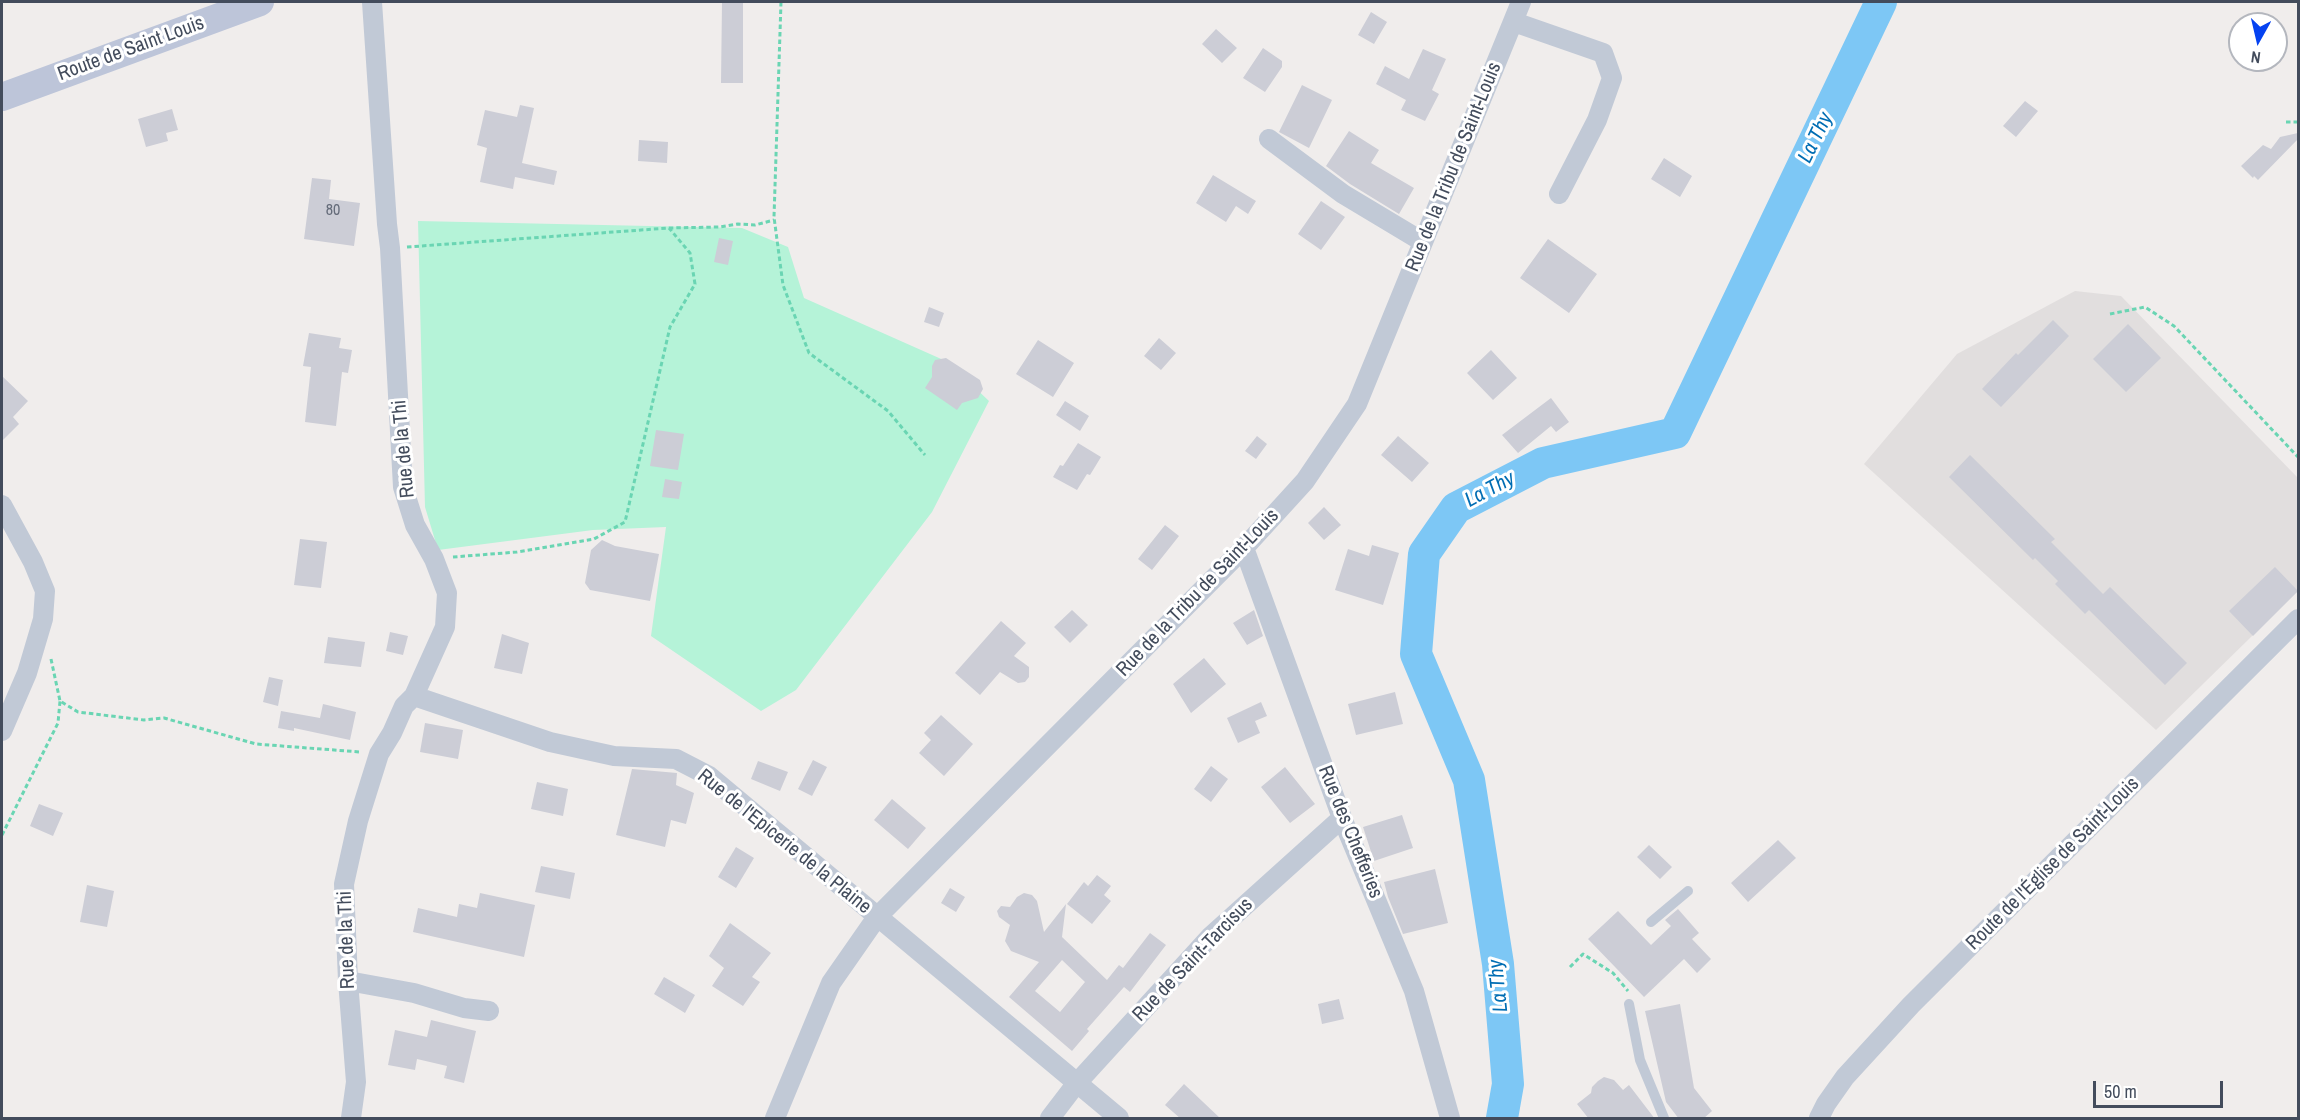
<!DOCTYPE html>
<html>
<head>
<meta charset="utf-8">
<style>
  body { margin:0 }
  #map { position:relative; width:2300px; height:1120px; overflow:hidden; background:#f0edec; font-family:"Archivo Narrow",sans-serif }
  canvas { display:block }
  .frame { position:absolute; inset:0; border:3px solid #434c5c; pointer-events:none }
  .north { position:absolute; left:2228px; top:12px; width:60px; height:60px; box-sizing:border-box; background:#fff; border:2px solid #b4b7be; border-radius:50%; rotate:188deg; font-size:16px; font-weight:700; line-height:24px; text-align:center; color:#434c5c }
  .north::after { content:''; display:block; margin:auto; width:21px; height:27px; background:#0542f1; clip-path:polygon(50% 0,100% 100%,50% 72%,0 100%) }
  .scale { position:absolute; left:2093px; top:1081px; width:130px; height:27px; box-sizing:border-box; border:3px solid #434c5c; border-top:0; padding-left:8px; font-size:18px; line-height:21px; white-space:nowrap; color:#434c5c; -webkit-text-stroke:4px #fff; paint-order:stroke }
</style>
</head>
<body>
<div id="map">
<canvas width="2300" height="1120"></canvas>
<div class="frame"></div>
<div class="north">N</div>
<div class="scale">50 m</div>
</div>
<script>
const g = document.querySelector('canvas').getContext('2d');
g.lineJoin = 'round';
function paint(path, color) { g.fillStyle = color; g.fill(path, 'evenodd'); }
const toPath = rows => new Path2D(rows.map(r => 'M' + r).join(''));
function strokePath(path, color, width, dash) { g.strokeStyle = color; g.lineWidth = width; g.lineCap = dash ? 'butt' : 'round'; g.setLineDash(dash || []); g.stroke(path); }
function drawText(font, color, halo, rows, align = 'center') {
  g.font = font + ' "Archivo Narrow",sans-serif'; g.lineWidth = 6; g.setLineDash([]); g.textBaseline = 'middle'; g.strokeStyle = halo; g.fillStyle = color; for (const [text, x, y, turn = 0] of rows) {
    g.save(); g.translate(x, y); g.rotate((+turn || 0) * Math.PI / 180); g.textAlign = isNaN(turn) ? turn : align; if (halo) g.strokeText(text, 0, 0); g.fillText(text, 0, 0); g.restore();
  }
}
const education = toPath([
  [2075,291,2121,296,2298,478,2298,591,2156,730,1864,464,1957,354]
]);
const green = toPath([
  [418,221,742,228,788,247,804,298,948,362,989,401,932,512,796,690,761,711,651,636,666,527,593,530,438,550,425,507]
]);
const river = toPath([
  [1502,1118,1508,1084,1498,964,1469,780,1416,654,1424,554,1456,508,1543,463,1675,433,1881,2]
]);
const building = toPath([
  [722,2,743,2,743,83,721,83],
  [1371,12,1387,22,1374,44,1358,35],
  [1216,29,1237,48,1222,63,1202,44],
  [1263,48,1282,61,1282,67,1265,92,1243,78],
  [1423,49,1446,59,1432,90,1439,94,1425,121,1401,110,1406,100,1376,84,1385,66,1409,79],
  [1302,85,1332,100,1309,148,1279,132],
  [2025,101,2038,111,2016,137,2003,126],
  [520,105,534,108,522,163,557,171,554,185,515,177,513,189,480,182,487,148,477,145,485,110,517,117],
  [172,109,178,130,166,133,168,141,146,147,138,119],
  [1349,131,1379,150,1371,163,1414,188,1399,214,1350,184,1326,166],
  [2298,133,2298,139,2258,180,2254,176,2253,178,2241,166,2263,145,2271,149,2280,137],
  [639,140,668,142,667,163,638,161],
  [1664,158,1692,176,1680,197,1651,179],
  [1213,175,1256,201,1248,214,1236,206,1226,222,1196,203],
  [312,178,331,180,329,199,360,203,354,246,304,239],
  [1321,201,1345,217,1321,250,1298,234],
  [719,238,733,241,728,265,714,262],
  [1548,239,1597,274,1569,313,1520,278],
  [929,307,944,313,939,327,924,322],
  [2053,320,2069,336,2001,407,1982,389,2016,353,2018,355],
  [2128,324,2161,358,2126,392,2093,359],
  [309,333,341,338,339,348,352,350,348,373,342,372,336,426,305,422,311,367,303,366],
  [1159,338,1176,353,1161,370,1144,356],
  [1038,340,1074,363,1053,397,1016,374],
  [1491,350,1517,378,1493,400,1467,373],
  [946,358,980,380,983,389,978,398,962,403,957,410,925,388,932,377,932,366,935,360],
  [2,376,28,401,13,417,19,424,2,441],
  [1551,398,1569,422,1556,432,1551,426,1518,453,1502,435],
  [1065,401,1089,416,1080,431,1056,415],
  [656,430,684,434,678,470,650,466],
  [1257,436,1267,444,1256,459,1245,451],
  [1398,436,1429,463,1412,482,1381,455],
  [1078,443,1101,457,1090,475,1087,474,1077,490,1053,477,1060,465,1063,466],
  [1970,455,2055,539,2051,542,2103,594,2110,587,2187,663,2165,685,2089,610,2085,614,2055,584,2058,581,2035,558,2033,560,1949,477],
  [665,479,682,482,679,499,662,497],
  [1324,507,1341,525,1324,540,1308,523],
  [1165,525,1179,536,1152,570,1138,559],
  [300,539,327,542,321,588,294,585],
  [602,540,615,546,659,554,650,601,590,590,585,583,591,550],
  [1372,545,1399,553,1383,605,1335,590,1348,549,1369,556],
  [2275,567,2298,591,2253,636,2229,611],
  [1072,610,1088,625,1070,643,1054,627],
  [1254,610,1263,636,1247,645,1233,623],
  [1001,621,1026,643,1014,656,1029,667,1029,677,1025,682,1018,683,1000,672,980,695,955,673],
  [390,632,408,636,403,655,386,651],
  [502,634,529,643,522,674,494,668],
  [328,637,365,642,361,667,324,663],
  [1204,658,1226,684,1191,713,1173,684],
  [269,677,283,680,278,706,263,702],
  [1395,692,1403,724,1356,735,1348,704],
  [1261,702,1267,716,1255,721,1260,733,1238,743,1227,718],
  [323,704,356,712,350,740,294,728,294,731,278,728,281,711,320,718],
  [941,715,973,744,944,776,919,753,931,740,924,733],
  [425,723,463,730,458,759,420,752],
  [813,760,827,767,812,796,798,789],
  [758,761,788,772,780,791,751,779],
  [1211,766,1228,779,1211,802,1194,789],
  [1285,767,1315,804,1290,823,1261,787],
  [632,769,677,773,676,785,694,793,686,824,671,820,665,847,616,835],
  [537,782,568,789,563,816,531,809],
  [892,799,926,828,908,849,874,820],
  [39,804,63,813,53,836,30,826],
  [1402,815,1413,848,1374,861,1363,827],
  [1778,840,1796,858,1748,902,1731,883],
  [1649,845,1672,867,1660,879,1637,857],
  [736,847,754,858,736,888,718,877],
  [541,866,575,873,570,899,535,892],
  [1435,869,1448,923,1403,934,1388,897,1384,882],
  [1097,875,1111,886,1104,895,1111,901,1092,924,1067,904,1084,882,1088,886],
  [87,885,114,891,107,927,80,922],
  [950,888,965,897,956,912,941,903],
  [480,893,535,905,524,957,413,932,418,908,457,917,459,904,477,908],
  [1024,893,1032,895,1037,901,1044,932,1066,904,1062,937,1107,980,1119,965,1123,968,1150,933,1166,945,1130,992,1124,987,1087,1029,1089,1031,1072,1051,1009,997,1039,962,1011,951,1005,941,1010,925,999,917,997,911,1001,906,1010,907,1017,897],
  [1062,960,1085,982,1060,1012,1035,991],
  [1678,909,1699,933,1692,939,1711,959,1697,973,1684,959,1644,997,1588,939,1618,911,1651,945,1671,926,1665,920],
  [730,923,771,953,752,977,760,982,743,1006,712,986,724,968,709,956],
  [664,977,695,995,685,1013,654,994],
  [1339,999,1344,1019,1322,1024,1318,1004],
  [1680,1004,1694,1088,1712,1111,1703,1119,1679,1119,1666,1102,1645,1011],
  [431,1020,476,1031,464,1083,444,1078,447,1066,417,1059,415,1070,388,1065,395,1030,427,1037],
  [1604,1077,1614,1080,1623,1090,1629,1085,1655,1119,1589,1119,1577,1104,1591,1093,1592,1087,1598,1081],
  [1184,1084,1221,1119,1181,1119,1165,1105]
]);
const path = toPath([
  [781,2,774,217,783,285,809,353,888,411,925,455],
  [2286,122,2298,122],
  [407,247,669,228,720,227,738,224,755,225,774,220],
  [2110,314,2145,307,2174,326,2298,457],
  [453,557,517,552,594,539,625,522,670,327,695,284,690,253,669,228],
  [51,659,60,701,78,712,144,720,164,718,256,744,360,752],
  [2,835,58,723,60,701],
  [1570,967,1583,954,1613,973,1628,991]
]);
const service = toPath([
  [1651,922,1688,891],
  [1629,1004,1640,1060,1664,1118]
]);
const minor = toPath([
  [1514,22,1603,53,1612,78,1597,120,1559,194],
  [1269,139,1343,194,1423,242],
  [2,505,33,562,45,591,43,619,27,673,2,731],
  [1244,548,1342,818,1414,991,1450,1118],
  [414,696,550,742,614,756,676,759,709,776,1119,1118],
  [348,981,414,993,464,1008,489,1011],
  [351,1118,356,1082,348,981,344,884,358,821,379,754,392,733,404,706,414,696,445,627,447,593,434,559,415,525,403,487,390,248,387,224,372,2],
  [775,1118,831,983,877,917,1244,548,1305,481,1357,404,1521,2],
  [1050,1118,1076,1084,1210,937,1342,818],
  [1819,1118,1826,1104,1845,1077,1911,1005,2298,619]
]);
const secondary = toPath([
  [2,97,260,2]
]);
const numberNames = [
  ["80",333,211]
];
const streetNames = [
  ["Route de Saint Louis",131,49,-20],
  ["Rue de la Tribu de Saint-Louis",1454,167,-68],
  ["Rue de la Thi",404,449,-95],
  ["Rue de la Tribu de Saint-Louis",1198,593,-46],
  ["Rue des Chefferies",1350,832,68],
  ["Rue de l'Epicerie de la Plaine",784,842,39],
  ["Route de l'Église de Saint-Louis",2053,864,-45],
  ["Rue de la Thi",347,940,-92],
  ["Rue de Saint-Tarcisus",1193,960,-46]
];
const waterNames = [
  ["La Thy",1816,138,-64],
  ["La Thy",1490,490,-28],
  ["La Thy",1499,986,-96]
];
paint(education, '#e1dede');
paint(green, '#b5f3d8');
strokePath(river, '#7dc7f5', 32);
paint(building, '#cccdd6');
strokePath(path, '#6ad5b3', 3, [4.5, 3]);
strokePath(service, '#c1c9d6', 10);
strokePath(minor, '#c1c9d6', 20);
strokePath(secondary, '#bdc5d9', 28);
drawText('16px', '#656c7a', null, numberNames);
drawText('20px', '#434c5c', '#fff', streetNames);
drawText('italic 21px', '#006db3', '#fff', waterNames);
</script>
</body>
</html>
